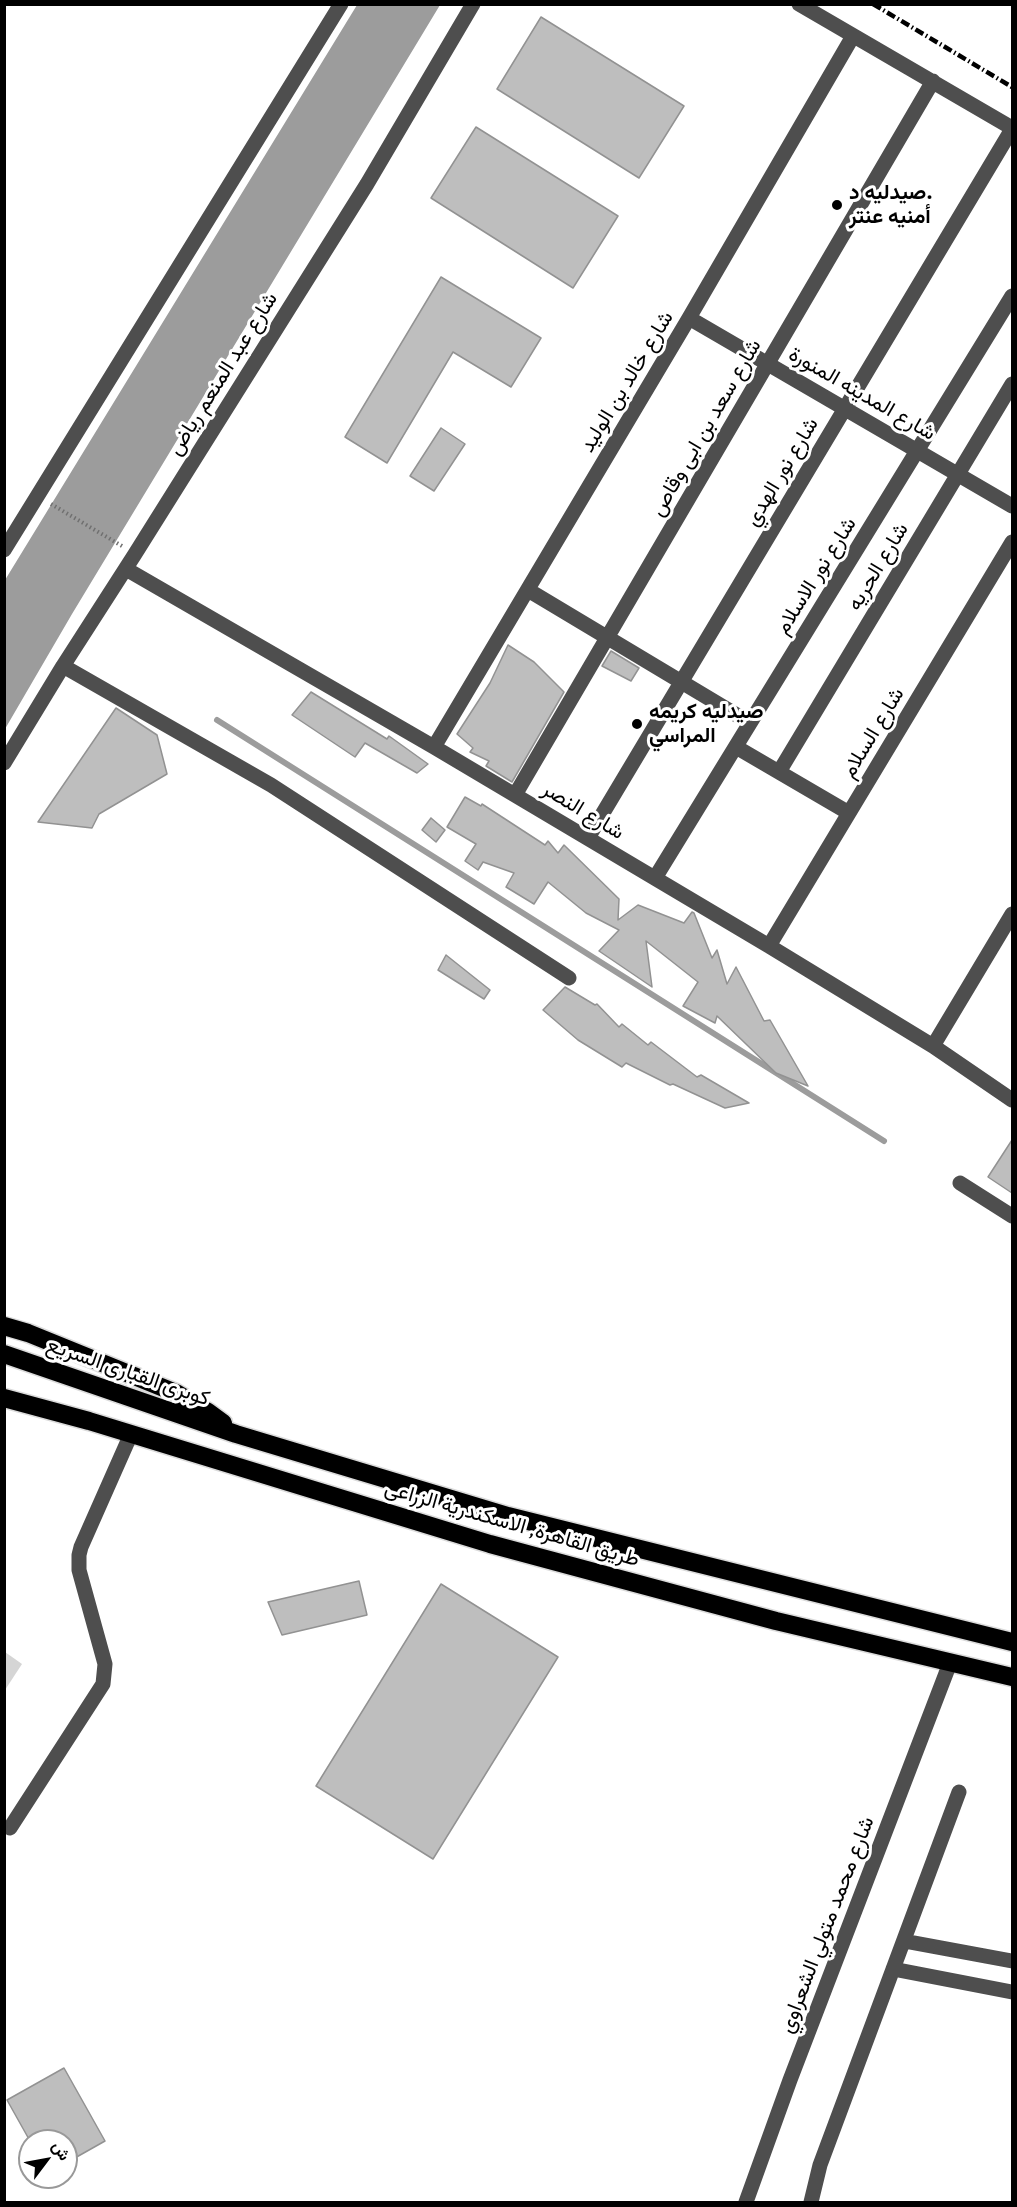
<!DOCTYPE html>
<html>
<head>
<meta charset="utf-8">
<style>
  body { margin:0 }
  #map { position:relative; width:1017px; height:2207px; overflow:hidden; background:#fff; font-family:"IBM Plex Sans",Vazirmatn,sans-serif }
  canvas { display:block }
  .frame { position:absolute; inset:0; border:6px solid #000; pointer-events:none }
  .north { position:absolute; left:18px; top:2129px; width:60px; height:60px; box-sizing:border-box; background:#fff; border:2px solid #999; border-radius:50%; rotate:58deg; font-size:16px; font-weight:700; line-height:24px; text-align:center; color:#000 }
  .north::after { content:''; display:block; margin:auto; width:21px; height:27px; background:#000; clip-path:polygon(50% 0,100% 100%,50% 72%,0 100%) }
</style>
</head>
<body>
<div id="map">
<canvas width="1017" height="2207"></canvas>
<div class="frame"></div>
<div class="north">ش</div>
</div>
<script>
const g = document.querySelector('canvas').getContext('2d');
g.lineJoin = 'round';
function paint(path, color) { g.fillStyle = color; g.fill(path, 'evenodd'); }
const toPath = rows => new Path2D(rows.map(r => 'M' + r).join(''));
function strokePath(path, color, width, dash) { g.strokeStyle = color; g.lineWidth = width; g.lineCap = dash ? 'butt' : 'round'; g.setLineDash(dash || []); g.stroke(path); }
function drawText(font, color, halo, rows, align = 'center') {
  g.font = font + ' "IBM Plex Sans",Vazirmatn,sans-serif'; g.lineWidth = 6; g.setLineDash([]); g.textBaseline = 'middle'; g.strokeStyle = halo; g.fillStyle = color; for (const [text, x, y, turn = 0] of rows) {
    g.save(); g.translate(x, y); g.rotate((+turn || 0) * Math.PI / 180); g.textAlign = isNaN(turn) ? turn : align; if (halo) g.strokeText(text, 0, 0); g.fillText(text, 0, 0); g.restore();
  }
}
const green = toPath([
  [5,1652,22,1664,5,1690]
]);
const water = toPath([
  [357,5,440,5,72,614,5,729,5,580]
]);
const stream = toPath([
  [217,720,884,1141]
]);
const building = toPath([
  [541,17,684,106,639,178,497,89,541,17],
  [476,127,618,216,573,288,431,198,476,127],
  [441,277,541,338,511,387,453,352,387,463,345,437,441,277],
  [441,428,465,444,434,491,410,476,441,428],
  [508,645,534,662,564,692,512,782,486,766,489,761,470,752,473,748,457,734,490,683,508,645],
  [611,651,639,668,631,681,602,666,611,651],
  [311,692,387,739,389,736,428,764,417,773,365,743,355,757,292,715,311,692],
  [116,708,157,735,167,774,99,814,92,828,38,822,116,708],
  [465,797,481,806,482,804,545,845,548,841,558,853,564,845,619,899,618,920,638,905,684,923,692,912,694,913,712,958,717,950,727,984,736,967,764,1021,770,1020,808,1086,776,1073,717,1016,715,1023,683,1006,698,982,646,941,652,987,599,951,619,930,586,913,548,882,534,904,506,887,514,873,483,862,478,870,465,861,476,844,447,827,465,797],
  [431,818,445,830,436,842,422,830,431,818],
  [446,955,490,990,484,999,438,970,446,955],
  [565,987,595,1005,597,1004,619,1027,622,1024,648,1045,651,1042,697,1077,701,1075,749,1103,725,1108,673,1084,670,1085,626,1063,622,1067,578,1040,543,1010,565,987],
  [1012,1140,1012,1193,988,1177,1012,1140],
  [359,1581,367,1615,282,1635,268,1602,359,1581],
  [441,1584,558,1657,433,1859,316,1786,441,1584],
  [64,2068,105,2141,66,2163,66,2141,30,2141,7,2100,64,2068]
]);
const path = toPath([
  [51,504,122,546]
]);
const minor = toPath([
  [799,4,1012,128],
  [689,318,1012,506],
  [4,550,341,4],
  [126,569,434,747,769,946,933,1046,1012,1100],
  [528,590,750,723],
  [63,666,271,785,569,978],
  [434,747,689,318,853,36],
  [736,747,849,813],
  [4,763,63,666,135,554,367,184,473,4],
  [779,772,1012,384],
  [515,795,933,81],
  [588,838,1012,129],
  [655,878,1012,296],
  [769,946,1012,542],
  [933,1046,1012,914],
  [960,1183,1012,1216],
  [10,1828,103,1684,105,1664,79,1570,79,1555,81,1547,131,1434],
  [904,1941,1012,1961],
  [893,1969,1012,1992],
  [746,2202,790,2080,950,1663],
  [811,2202,820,2165,959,1792]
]);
const highway = toPath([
  [4,1326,28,1333,176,1393,208,1412,223,1423],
  [4,1354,236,1434,508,1516,1012,1642],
  [4,1398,89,1421,490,1544,776,1621,1012,1677]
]);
const rail = toPath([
  [873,4,1012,87]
]);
const markers = [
  [837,205,6,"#000"],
  [637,724,6,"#000"]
];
const poiNames = [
  ["صيدليه د.",849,193],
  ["أمنيه عنتر",849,217],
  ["صيدليه كريمه",649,712],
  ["المراسي",649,736]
];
const streetNames = [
  ["شارع عبد المنعم رياض",223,374,-58],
  ["شارع خالد بن الوليد",627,382,-59],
  ["شارع المدينه المنورة",862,394,30],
  ["شارع سعد بن ابى وقاص",706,428,-60],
  ["شارع نور الهدي",782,472,-59],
  ["شارع الحريه",878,567,-59],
  ["شارع نور الاسلام",816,576,-58],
  ["شارع السلام",873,733,-59],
  ["شارع النصر",583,811,31],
  ["كوبرى القبارى السريع",128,1372,19],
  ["طريق القاهرة, الاسكندرية الزراعى",512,1524,16],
  ["شارع محمد متولي الشعراوي",827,1925,-69]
];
paint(green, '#d5d5d5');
paint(water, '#9c9c9c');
strokePath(stream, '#9c9c9c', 6);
paint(building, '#bebebe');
strokePath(building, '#929292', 1.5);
strokePath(highway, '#dbdbdb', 21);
strokePath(path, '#707070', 4, [1.5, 3]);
strokePath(minor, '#4e4e4e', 15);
strokePath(highway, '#000', 18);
strokePath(rail, '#000', 4.5, [9, 3, 1.5, 3]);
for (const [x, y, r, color] of markers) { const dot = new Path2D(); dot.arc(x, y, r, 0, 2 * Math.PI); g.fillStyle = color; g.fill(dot); strokePath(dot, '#fff', 2); }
drawText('bold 21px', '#000', '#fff', poiNames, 'left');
drawText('21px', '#000', '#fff', streetNames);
</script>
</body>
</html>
